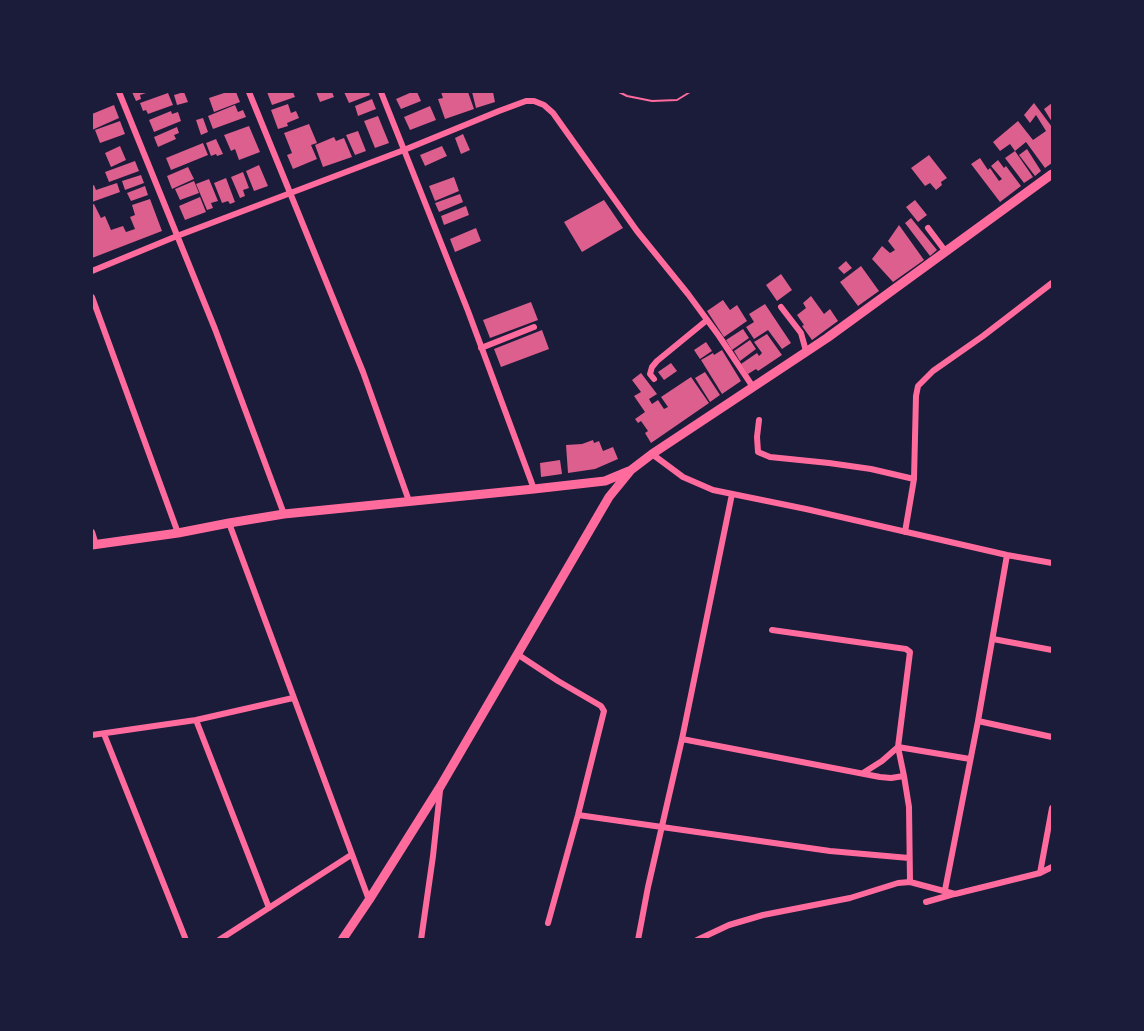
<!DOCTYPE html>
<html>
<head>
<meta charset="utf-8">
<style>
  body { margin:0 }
  #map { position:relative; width:1144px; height:1031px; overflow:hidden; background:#1b1b3a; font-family:Barlow,sans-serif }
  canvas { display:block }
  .frame { position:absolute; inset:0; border:93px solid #1b1b3a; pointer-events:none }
</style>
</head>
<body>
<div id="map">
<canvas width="1144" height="1031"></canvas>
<div class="frame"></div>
</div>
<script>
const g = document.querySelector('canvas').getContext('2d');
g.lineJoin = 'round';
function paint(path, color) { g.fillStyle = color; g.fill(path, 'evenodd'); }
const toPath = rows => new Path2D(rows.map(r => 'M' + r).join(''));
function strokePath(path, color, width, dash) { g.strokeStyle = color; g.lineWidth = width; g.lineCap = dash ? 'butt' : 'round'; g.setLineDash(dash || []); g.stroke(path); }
const building = toPath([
  [132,92,149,92,140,95,141,99,136,101],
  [184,92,188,102,177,105,174,95],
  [227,92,236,92,240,102,214,112,209,98],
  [267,92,293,92,295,97,272,105],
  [316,92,332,92,334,97,320,102],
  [344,92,369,92,370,95,349,103],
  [412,92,417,92,421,101,401,109,396,99],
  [441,92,468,92,474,109,445,119,438,99,443,98],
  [472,92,493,92,495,102,476,108],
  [168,93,173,105,148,114,146,110,143,111,140,103],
  [372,99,376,109,358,116,355,106],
  [1034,103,1052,127,1052,163,1045,168,1026,142,1015,151,1010,144,1000,151,993,142,1018,121,1033,140,1046,131,1036,115,1030,123,1024,115],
  [1052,103,1052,122,1044,109],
  [288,104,291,113,296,111,299,118,287,123,288,126,278,129,271,110],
  [114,105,119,118,92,130,92,114],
  [235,105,238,112,243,110,246,117,213,129,208,116],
  [430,106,436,120,410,130,404,117],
  [171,111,172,114,178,112,181,121,154,132,149,120],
  [378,116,389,143,375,148,364,121],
  [203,118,208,132,201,135,196,120],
  [120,121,125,134,100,143,95,130],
  [309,124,317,143,311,145,317,159,293,169,287,155,292,153,284,133],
  [249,126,260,152,239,160,235,149,231,151,224,135],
  [177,127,179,133,174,135,176,139,158,147,154,137],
  [358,131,366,151,355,155,346,135],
  [463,134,470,150,461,154,455,138],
  [334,137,336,141,344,138,352,157,323,167,315,145],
  [216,139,223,154,217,156,216,154,211,156,206,143],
  [203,143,208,155,171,170,166,158],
  [120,146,126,160,111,167,105,153],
  [442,146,447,156,425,166,420,155],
  [1027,149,1041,171,1035,176,1019,155],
  [1015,151,1033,177,1024,183,1005,158],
  [929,155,947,178,941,182,942,185,936,190,930,183,925,186,911,168],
  [980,158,988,170,990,168,999,181,1002,179,991,166,998,160,1004,168,1006,166,1021,186,1000,202,971,164],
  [135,161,139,171,109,182,105,172],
  [259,165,268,186,254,191,246,171],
  [188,167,194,179,172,189,167,176],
  [243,172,249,188,243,190,245,196,240,198,231,177],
  [141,175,144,183,125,190,122,181],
  [454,177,459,191,435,201,429,186],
  [226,178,235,202,230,204,228,201,222,203,214,183],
  [209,179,218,201,211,203,213,208,207,210,196,184],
  [194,181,199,193,180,200,175,189],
  [117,183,120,192,92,202,92,186,94,185,96,190],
  [145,186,148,195,131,201,127,193],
  [460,194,463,202,439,212,435,203],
  [200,197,206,212,185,220,179,206],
  [150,199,162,231,92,258,92,205,94,204,101,218,105,216,111,230,123,226,126,232,135,229,130,217,135,215,132,205],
  [604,200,623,228,582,252,564,222],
  [915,200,927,215,918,222,906,207],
  [466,206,469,215,444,225,441,216],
  [911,218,937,250,930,256,905,223],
  [899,225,924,260,893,282,872,259,882,246,890,253,895,250,888,241],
  [476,228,481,241,455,252,450,239],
  [846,261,852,268,844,274,838,268],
  [861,266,879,291,858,306,840,282],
  [781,274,792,290,777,301,766,285],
  [811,296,824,314,830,309,838,321,812,340,802,326,804,325,797,315,806,308,803,303],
  [723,300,730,310,737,305,747,321,724,337,707,311],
  [531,302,538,320,490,338,483,320],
  [765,304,791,343,782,349,768,330,754,339,746,327,754,322,749,314],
  [743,329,749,338,732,350,726,340],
  [542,330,549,349,501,367,494,349],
  [767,334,782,355,758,371,756,369,748,374,741,364,757,353,759,356,762,353,754,342],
  [750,340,756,349,740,361,734,351],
  [706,342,712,351,700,359,694,350],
  [722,350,741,381,722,394,701,360,713,353,714,355],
  [671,363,677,371,664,380,658,372],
  [705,372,720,395,710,402,695,378],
  [641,373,657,394,649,399,652,404,658,400,664,409,668,407,661,397,691,377,709,403,651,443,645,433,648,431,641,421,638,423,635,419,645,412,634,396,641,392,632,380],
  [593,440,594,443,599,441,603,451,613,447,618,459,595,469,568,473,566,445,582,444],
  [560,460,562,474,541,477,540,463]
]);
const path = toPath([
  [619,92,627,96,652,101,677,100,690,92]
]);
const minor = toPath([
  [119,92,215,329,284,514],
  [249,92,363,372,409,501],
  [381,92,468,311,534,489],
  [928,228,946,252],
  [92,271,177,236,404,150,499,111,526,101,534,101,544,105,553,113,637,231,688,294,719,336,753,387],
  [92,297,178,533],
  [781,307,801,333,806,351],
  [481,348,534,327],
  [654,379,650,374,652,367,657,361,707,320],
  [759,420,757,437,758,452,770,457,829,463,871,469,914,479],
  [652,454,683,477,713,490,806,509,1007,555,1052,563],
  [229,523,369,900],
  [92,532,96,545],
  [905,532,914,479,916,396,918,386,933,371,983,336,1052,283],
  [772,630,906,649,910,652,898,747,904,776,909,807,910,882],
  [993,639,1052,650],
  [517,654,558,681,601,706,604,711,578,815,548,923],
  [196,720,269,908],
  [978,721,1052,737],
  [104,734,186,940],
  [92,735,196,720,293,698],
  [682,739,880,777,891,778,904,776],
  [863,773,882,761,898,747,970,759],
  [578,815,830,851,909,858],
  [1040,873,1052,808],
  [945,890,978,721,1007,555],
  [926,902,954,894],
  [219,940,351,855],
  [421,940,433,856,440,791],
  [638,940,648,887,682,739,732,494],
  [697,940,729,925,763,915,850,898,898,883,910,882,955,894,1040,873,1052,867]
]);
const tertiary = toPath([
  [92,545,178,533,229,523,284,514,534,489,605,481,629,471],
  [342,940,369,900,440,787,609,497,631,470,652,454,827,338,1052,174]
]);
paint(building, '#dd5f8e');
strokePath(path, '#ff6b9d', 2);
strokePath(minor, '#ff6b9d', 6);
strokePath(tertiary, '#ff6b9d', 9);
</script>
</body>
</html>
